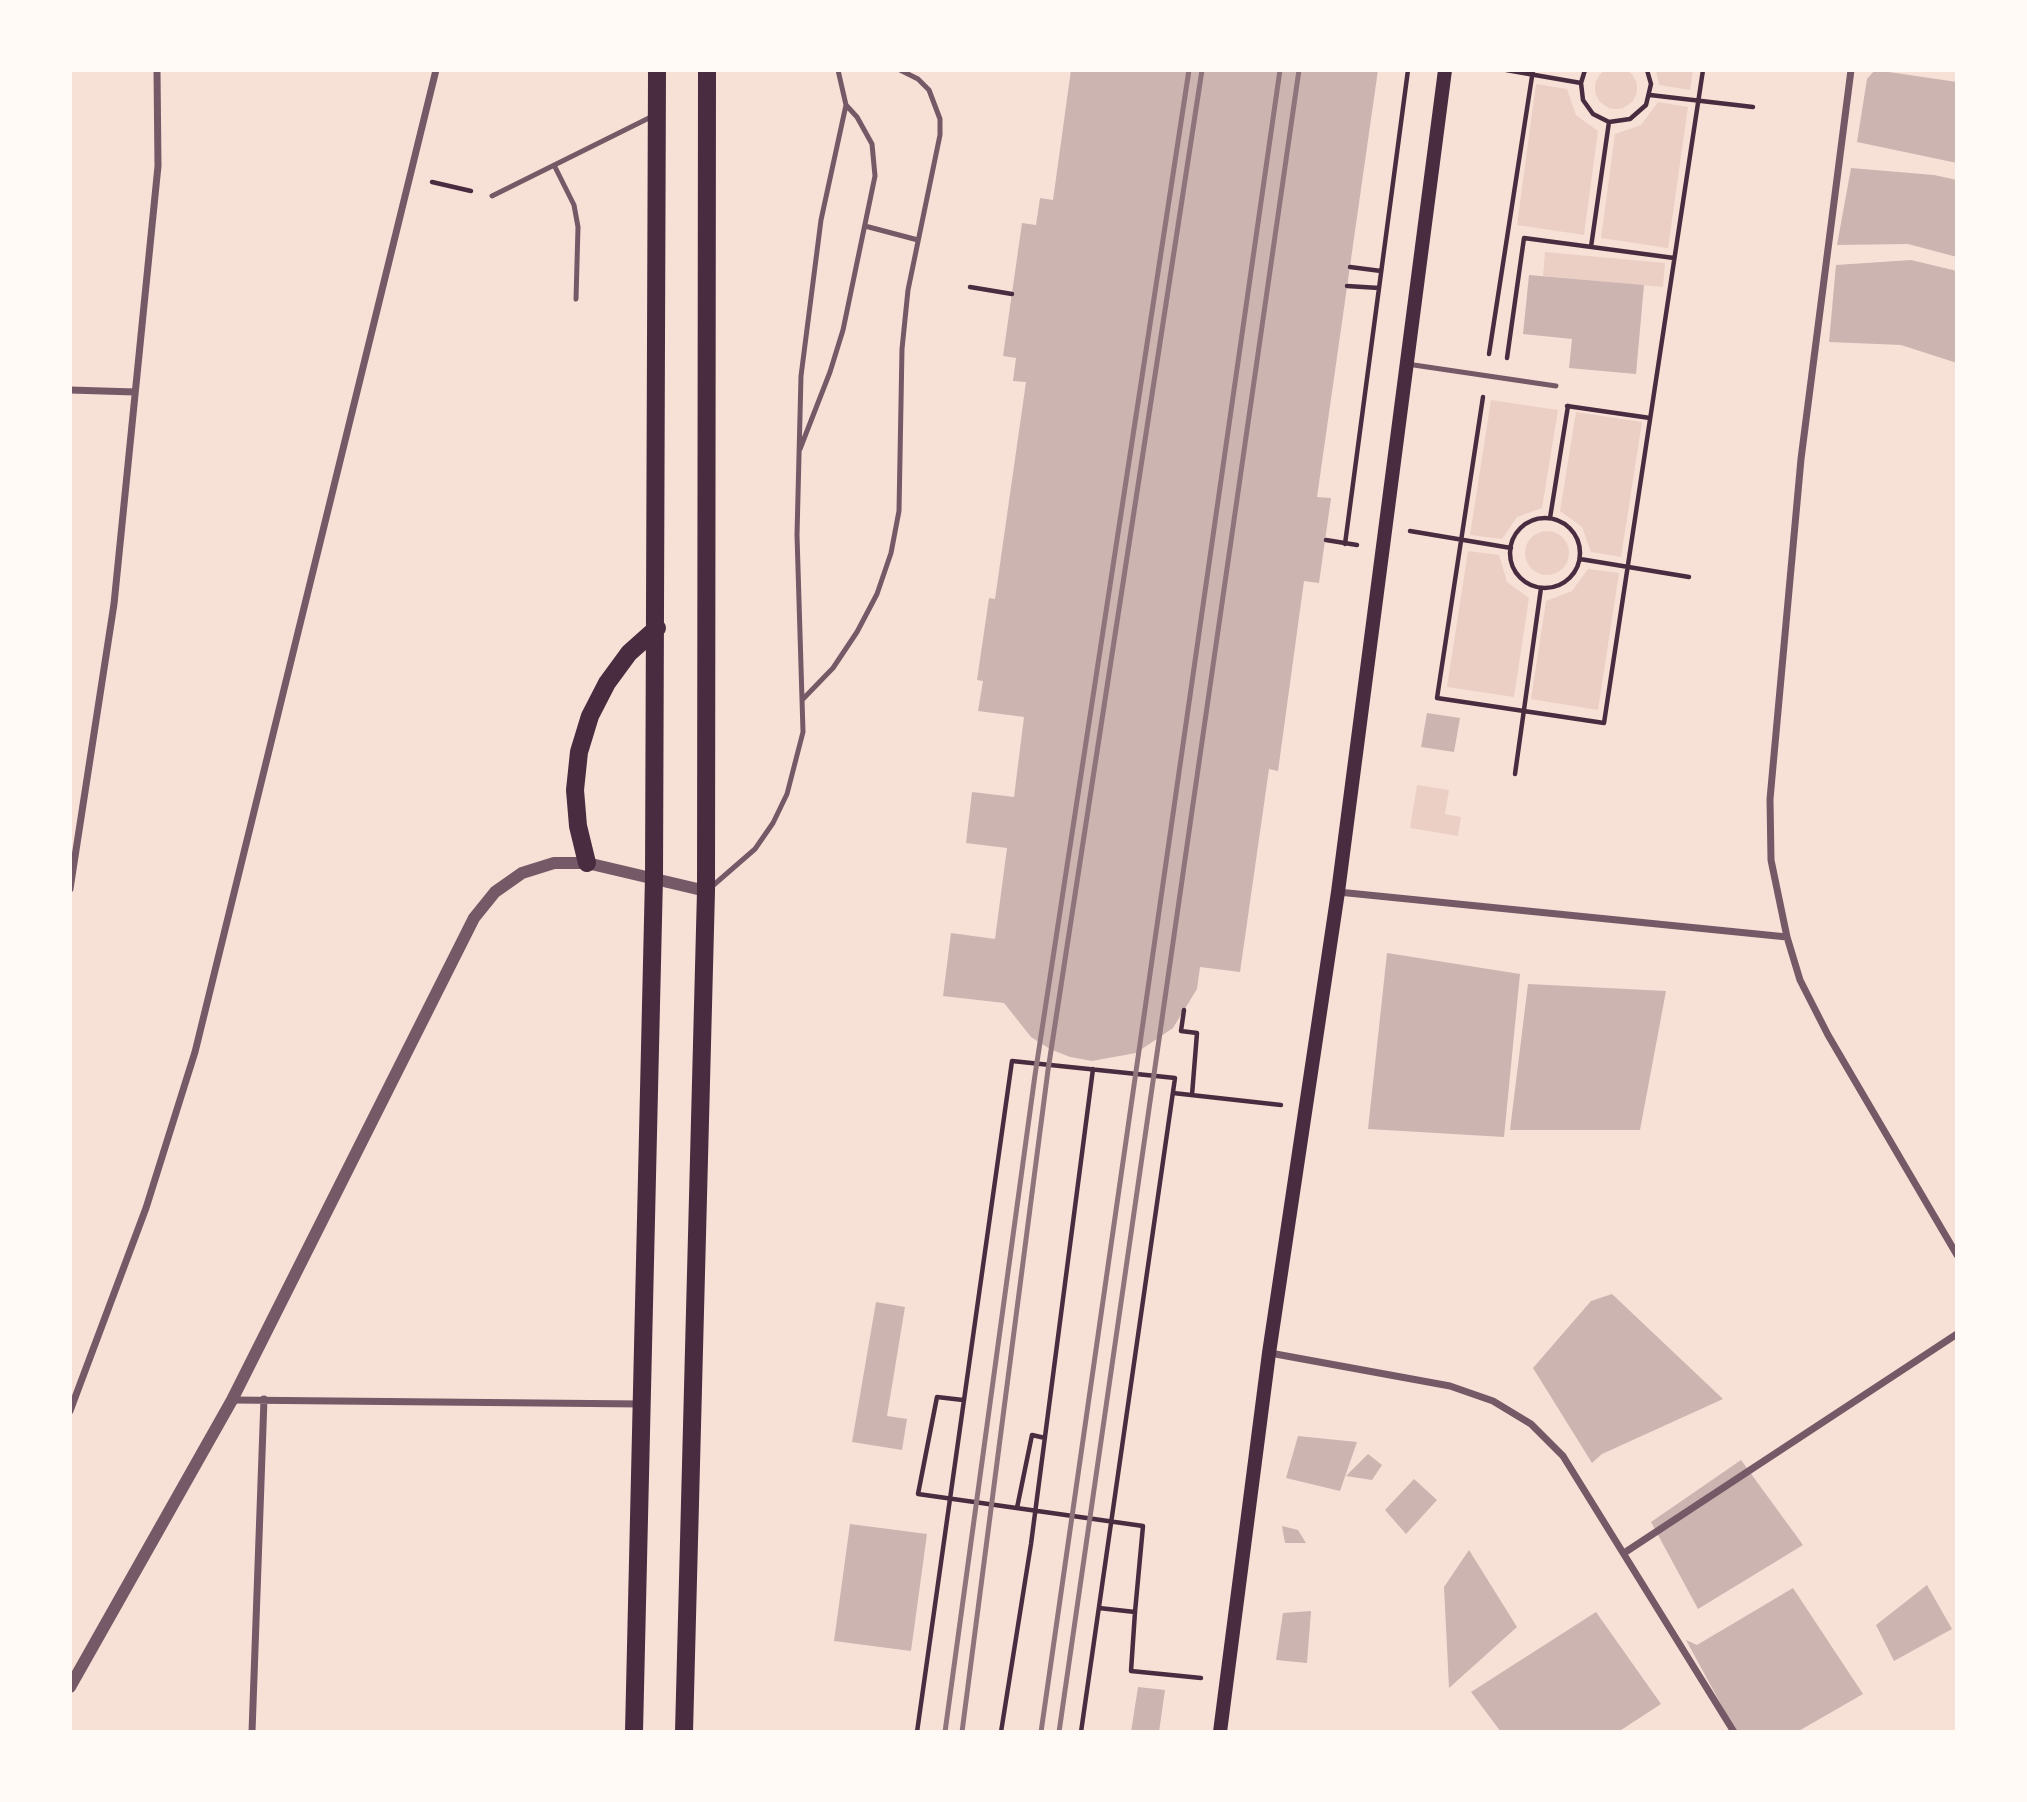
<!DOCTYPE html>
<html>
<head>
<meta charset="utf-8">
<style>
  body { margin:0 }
  #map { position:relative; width:2027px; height:1802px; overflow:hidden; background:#f7e1d7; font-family:Cabin,sans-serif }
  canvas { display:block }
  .frame { position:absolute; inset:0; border:72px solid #fffaf5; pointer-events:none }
</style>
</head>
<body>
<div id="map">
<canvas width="2027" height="1802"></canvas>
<div class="frame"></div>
</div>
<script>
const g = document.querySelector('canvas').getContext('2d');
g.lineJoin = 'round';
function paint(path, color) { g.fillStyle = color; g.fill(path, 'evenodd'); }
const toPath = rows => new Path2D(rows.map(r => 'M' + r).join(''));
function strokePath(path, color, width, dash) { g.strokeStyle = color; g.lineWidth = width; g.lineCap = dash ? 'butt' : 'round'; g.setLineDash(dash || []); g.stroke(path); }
const green = toPath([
  '1595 88a21 21 0 1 1 42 0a21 21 0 1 1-42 0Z',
  [1656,70,1693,70,1690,90,1659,85],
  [1536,84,1567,89,1576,115,1598,131,1584,235,1517,225],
  [1658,102,1688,107,1668,248,1601,238,1615,134,1641,125],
  [1545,252,1665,263,1663,287,1543,276],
  [1491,400,1558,410,1542,508,1517,517,1502,539,1470,535],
  [1576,412,1642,422,1621,557,1591,552,1582,527,1560,511],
  '1525 553a22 22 0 1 1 44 0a22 22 0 1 1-44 0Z',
  [1468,551,1499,555,1507,582,1529,598,1514,697,1447,687],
  [1588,569,1619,573,1598,710,1531,699,1546,601,1572,591],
  [1417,785,1449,790,1445,814,1461,817,1458,836,1410,828]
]);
const building = toPath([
  [1071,70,1378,70,1317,497,1331,498,1319,583,1304,581,1278,771,1269,769,1240,972,1200,967,1197,989,1173,1028,1136,1053,1092,1061,1070,1057,1050,1049,1031,1037,1004,1003,943,996,951,933,995,939,1007,848,966,843,972,792,1014,797,1024,717,978,711,983,681,977,680,989,598,995,599,1026,382,1013,381,1016,358,1003,356,1022,223,1036,225,1040,198,1053,200],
  [1875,70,1957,82,1957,163,1857,142,1867,79],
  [1851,168,1934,175,1957,180,1957,257,1908,244,1837,245],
  [1911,260,1957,271,1957,363,1901,345,1829,342,1836,265],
  [1529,275,1644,285,1636,374,1569,368,1572,339,1523,334],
  [1427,713,1460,718,1454,752,1421,747],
  [1387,953,1520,974,1504,1137,1368,1129],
  [1528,984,1666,991,1640,1130,1510,1130],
  [1612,1294,1723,1399,1602,1454,1592,1463,1533,1368,1591,1301],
  [876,1302,905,1307,887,1416,907,1419,902,1450,852,1442],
  [1298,1436,1357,1442,1340,1491,1286,1478],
  [1368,1454,1382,1465,1372,1480,1346,1476],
  [1741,1460,1803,1545,1698,1609,1651,1522],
  [1414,1479,1437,1500,1406,1534,1385,1510],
  [850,1524,927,1534,911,1651,834,1641],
  [1282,1526,1298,1530,1306,1543,1285,1543],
  [1469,1550,1517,1627,1449,1688,1444,1587],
  [1927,1585,1952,1629,1894,1661,1876,1625],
  [1793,1588,1863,1694,1797,1732,1736,1732,1686,1640,1697,1645],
  [1311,1611,1307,1663,1276,1660,1283,1613],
  [1596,1612,1661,1704,1618,1732,1501,1732,1471,1692],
  [1138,1687,1165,1690,1159,1732,1131,1732]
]);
const path = toPath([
  [1506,70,1581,83],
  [1585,70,1581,83,1583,100,1593,114,1609,122,1630,119,1646,105,1651,84,1647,70],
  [1650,95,1753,107],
  [432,182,471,191],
  [1591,247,1609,122],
  [1350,267,1381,271],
  [1347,286,1379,288],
  [970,287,1012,294],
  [1489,354,1533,70],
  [1507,358,1524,238,1674,258],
  [1483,397,1437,698,1604,723,1703,70],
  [1567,406,1650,418],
  [1550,518,1568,406],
  '1510 553a35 35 0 1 1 70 0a35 35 0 1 1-70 0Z',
  [1410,531,1511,548],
  [1326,540,1357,545],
  [1345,544,1408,70],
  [1580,559,1689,577],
  [1515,774,1541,588],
  [1184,1010,1181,1031,1197,1033,1192,1095],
  [1173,1093,1281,1105],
  [963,1400,937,1397,918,1494,1143,1526,1135,1612],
  [1017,1508,1032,1435,1045,1438],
  [1099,1608,1135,1612,1131,1671,1201,1678],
  [917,1732,1012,1061,1175,1078,1081,1732],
  [1001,1732,1031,1544,1093,1069]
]);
const service = toPath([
  [554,165,574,205,578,227,576,299],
  [492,196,653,116],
  [865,226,918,240],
  [1407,364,1556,386],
  [800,449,830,372,843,330,875,176,872,144,857,117,846,105],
  [803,699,833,668,857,632,877,594,891,553,899,511,902,349,908,290,940,135,940,119,929,90,918,79,900,70],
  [709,889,755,849,773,823,787,794,803,732,797,535,801,376,821,220,846,105,838,70]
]);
const minor = toPath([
  [1851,70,1801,459,1770,799,1771,860,1787,937,1800,980,1828,1035,1957,1255],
  [70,390,135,392],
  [70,889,114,604,158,166,157,70],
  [1338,892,1787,937],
  [1270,1353,1450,1386,1493,1401,1531,1424,1563,1456,1734,1732],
  [233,1400,641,1404],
  [70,1411,146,1208,195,1052,436,70],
  [1624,1553,1957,1334],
  [252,1732,264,1399]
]);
const tertiary = toPath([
  [70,1687,232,1400,474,918,495,892,522,873,554,863,587,863,706,891]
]);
const secondary = toPath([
  [1220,1732,1269,1353,1338,892,1445,70]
]);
const primary = toPath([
  [587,863,578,826,575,790,579,752,590,716,607,683,629,653,657,628],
  [634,1732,654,877,657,70],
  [684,1732,706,891,707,70]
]);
const rail = toPath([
  [945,1732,1035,1075,1189,70],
  [962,1732,1048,1070,1202,70],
  [1041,1732,1280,70],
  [1059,1732,1299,70]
]);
paint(green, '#ebcfc5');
paint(building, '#ccb4b1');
strokePath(path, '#4a2c40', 4.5);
strokePath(service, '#755966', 5);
strokePath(minor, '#755966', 7);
strokePath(tertiary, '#755966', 12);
strokePath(secondary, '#4a2c40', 14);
strokePath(primary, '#4a2c40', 18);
strokePath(rail, '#8f747c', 5);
</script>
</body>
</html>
